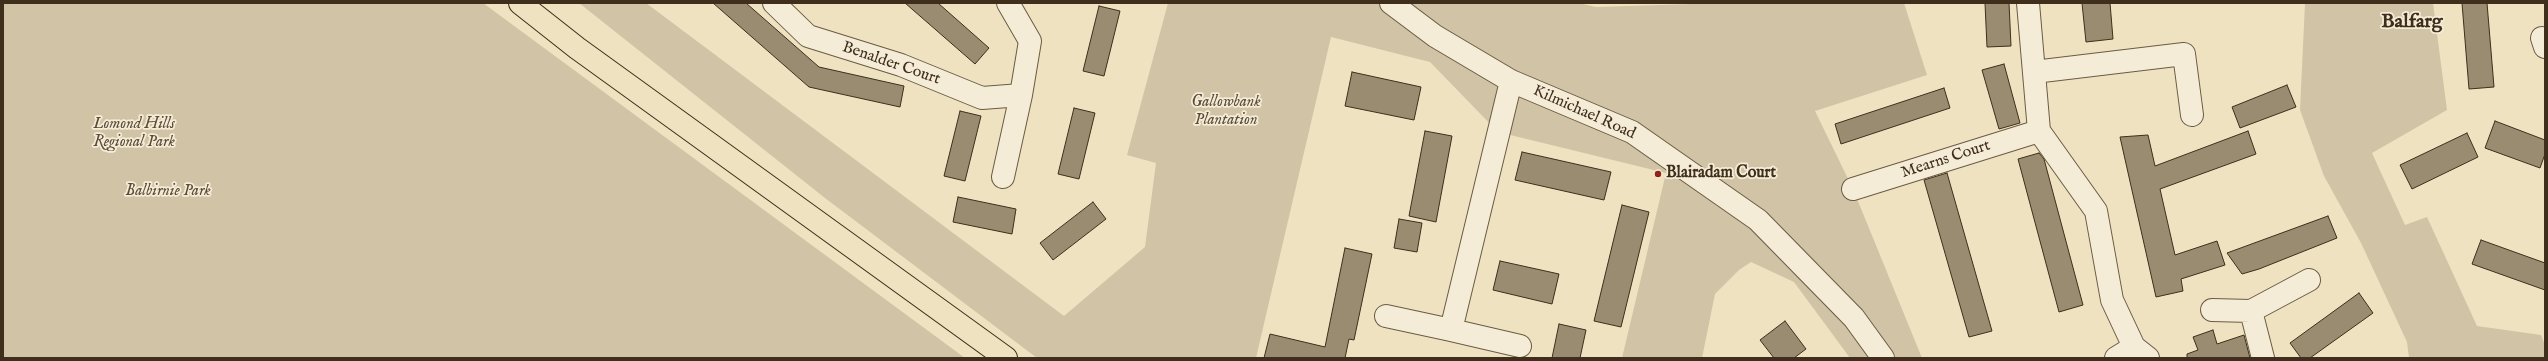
<!DOCTYPE html>
<html>
<head>
<meta charset="utf-8">
<style>
  body { margin:0 }
  #map { position:relative; width:2548px; height:361px; overflow:hidden; background:#efe2c1; font-family:"IM FELL English",serif }
  canvas { display:block }
  .frame { position:absolute; inset:0; border:4px solid #3e2e1b; pointer-events:none }
</style>
</head>
<body>
<div id="map">
<canvas width="2548" height="361"></canvas>
<div class="frame"></div>
</div>
<script>
const g = document.querySelector('canvas').getContext('2d');
g.lineJoin = 'round';
function paint(path, color) { g.fillStyle = color; g.fill(path, 'evenodd'); }
const toPath = rows => new Path2D(rows.map(r => 'M' + r).join(''));
function strokePath(path, color, width, dash) { g.strokeStyle = color; g.lineWidth = width; g.lineCap = dash ? 'butt' : 'round'; g.setLineDash(dash || []); g.stroke(path); }
function drawText(font, color, halo, rows, align = 'center') {
  g.font = font + ' "IM FELL English",serif'; g.lineWidth = 3.5; g.setLineDash([]); g.textBaseline = 'middle'; g.strokeStyle = halo; g.fillStyle = color; for (const [text, x, y, turn = 0] of rows) {
    g.save(); g.translate(x, y); g.rotate((+turn || 0) * Math.PI / 180); g.textAlign = isNaN(turn) ? turn : align; if (halo) g.strokeText(text, 0, 0); g.fillText(text, 0, 0); g.restore();
  }
}
const green = toPath([
  [3,3,483,3,965,358,3,358],
  [579,3,646,3,1064,316,1145,247,1156,163,1127,155,1168,3,1578,3,1596,7,1725,3,1904,3,1927,75,1815,111,1853,189,1922,358,1850,358,1794,282,1751,262,1739,270,1715,294,1702,358,1622,358,1666,173,1498,132,1430,62,1331,37,1256,358,1037,358,825,198],
  [2305,3,2433,3,2447,110,2372,153,2405,225,2427,217,2477,326,2541,335,2545,345,2545,358,2409,358,2407,342,2361,243,2324,176,2300,110]
]);
const building = toPath([
  [713,3,746,3,819,67,904,86,900,107,809,87,713,3],
  [905,3,938,3,989,48,975,64,905,3],
  [1985,3,2009,3,2011,46,1987,47,1985,3],
  [2082,3,2110,3,2113,39,2086,42,2082,3],
  [2462,3,2487,3,2494,87,2469,89,2462,3],
  [1099,6,1120,11,1104,76,1083,71,1099,6],
  [2004,64,2020,123,1999,129,1982,70,2004,64],
  [1352,72,1421,87,1414,120,1345,106,1352,72],
  [2287,85,2296,107,2240,128,2232,107,2287,85],
  [1944,88,1950,108,1841,144,1835,124,1944,88],
  [1074,108,1095,113,1079,179,1058,174,1074,108],
  [960,111,981,116,965,181,944,176,960,111],
  [2495,121,2545,140,2545,154,2540,168,2485,148,2495,121],
  [1425,131,1452,136,1436,222,1409,216,1425,131],
  [2248,131,2256,154,2160,189,2175,255,2217,241,2225,265,2181,279,2183,291,2156,297,2120,137,2148,135,2155,166,2248,131],
  [2467,133,2478,157,2412,189,2400,165,2467,133],
  [1522,152,1611,172,1604,200,1515,180,1522,152],
  [2039,153,2044,159,2083,305,2059,312,2018,159,2039,153],
  [1947,173,1992,331,1969,337,1924,180,1947,173],
  [958,197,1016,209,1012,234,953,222,958,197],
  [1093,202,1106,219,1053,260,1040,243,1093,202],
  [1622,205,1649,212,1621,327,1594,321,1622,205],
  [2328,216,2337,238,2259,269,2242,274,2227,253,2328,216],
  [1399,219,1422,223,1417,252,1394,248,1399,219],
  [2481,240,2545,263,2545,290,2472,264,2481,240],
  [1345,248,1372,254,1354,340,1349,339,1345,358,1264,358,1270,334,1325,347,1345,248],
  [1500,261,1559,274,1552,304,1493,290,1500,261],
  [2359,293,2373,313,2310,358,2301,358,2290,343,2359,293],
  [1785,321,1806,349,1794,358,1774,358,1760,340,1785,321],
  [1559,324,1586,330,1580,358,1552,358,1559,324],
  [2213,330,2217,344,2244,335,2250,358,2187,358,2187,354,2198,350,2193,337,2213,330]
]);
const minor = toPath([
  [774,3,808,36,901,65,982,98,1021,95],
  [1391,3,1435,36,1511,81,1632,132,1758,220,1854,318,1883,358],
  [2028,3,2039,131,2096,211,2112,300,2134,347,2148,358],
  [2542,38,2545,47],
  [2034,72,2184,54,2192,115],
  [1511,81,1451,330,1520,346],
  [1003,177,1021,95,1030,41,1008,3],
  [1853,189,2039,131],
  [2212,310,2251,311,2309,280],
  [2251,311,2263,358],
  [1386,316,1451,330],
  [2116,358,2134,347]
]);
const trunk = toPath([
  [520,3,577,48,1006,358]
]);
const markers = [
  [1658,174,4,"#8f2418"]
];
const streetNames = [
  ["Benalder Court",891,64,19],
  ["Kilmichael Road",1584,113,24],
  ["Mearns Court",1946,160,-18]
];
const parkNames = [
  ["Gallowbank",1226,103],
  ["Plantation",1226,121],
  ["Lomond Hills",134,125],
  ["Regional Park",134,143],
  ["Balbirnie Park",168,192]
];
const poiNames = [
  ["Blairadam Court",1666,174]
];
const districtNames = [
  ["Balfarg",2412,23]
];
paint(green, '#d1c3a5');
paint(building, '#9a8c71');
strokePath(building, '#3e2e1b', 1);
strokePath(minor, '#6a5b44', 24);
strokePath(trunk, '#3e2e1b', 24);
strokePath(minor, '#f5ecd7', 22);
strokePath(trunk, '#efe2c1', 22);
for (const [x, y, r, color] of markers) { const dot = new Path2D(); dot.arc(x, y, r, 0, 2 * Math.PI); g.fillStyle = color; g.fill(dot); strokePath(dot, '#f5ecd7', 1.5); }
drawText('16px', '#3e2e1b', '#f5ecd7', streetNames);
drawText('italic 16px', '#5b4c37', '#f5ecd7', parkNames);
drawText('bold 16px', '#3e2e1b', '#f5ecd7', poiNames, 'left');
drawText('bold 20px', '#3e2e1b', '#f5ecd7', districtNames);
</script>
</body>
</html>
